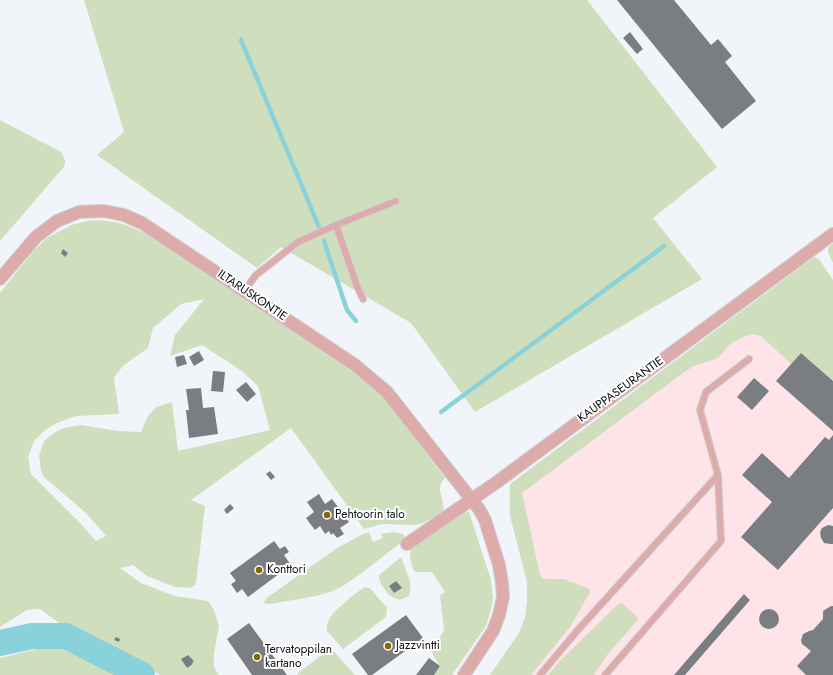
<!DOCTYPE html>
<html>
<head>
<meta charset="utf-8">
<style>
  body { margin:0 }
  canvas { display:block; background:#f1f5fa }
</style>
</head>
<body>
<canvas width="833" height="675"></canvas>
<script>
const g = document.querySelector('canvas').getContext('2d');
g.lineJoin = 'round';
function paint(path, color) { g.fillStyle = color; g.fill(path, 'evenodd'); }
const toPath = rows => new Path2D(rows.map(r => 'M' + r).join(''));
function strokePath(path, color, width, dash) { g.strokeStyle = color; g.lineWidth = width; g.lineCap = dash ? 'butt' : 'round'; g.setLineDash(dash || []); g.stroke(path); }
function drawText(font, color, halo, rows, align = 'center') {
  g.font = font + ' Jost,sans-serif'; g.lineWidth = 4; g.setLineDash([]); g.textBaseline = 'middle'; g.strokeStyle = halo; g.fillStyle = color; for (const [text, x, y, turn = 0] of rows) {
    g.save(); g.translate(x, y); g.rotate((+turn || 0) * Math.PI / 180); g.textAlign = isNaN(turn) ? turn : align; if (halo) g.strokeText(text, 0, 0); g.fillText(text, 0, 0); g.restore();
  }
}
const industrial = toPath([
  [755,314,800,354,801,353,833,381,833,675,515,675,546,614,517,491]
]);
const green = toPath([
  [84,0,587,0,717,167,653,218,702,279,475,412,411,323,281,247,257,268,97,155,124,132],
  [0,120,61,152,65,160,65,164,63,168,0,241],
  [92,220,109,221,119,223,129,226,155,238,369,383,392,407,445,478,441,483,440,490,444,509,443,513,423,523,414,525,382,524,364,529,291,428,191,500,205,506,196,584,190,588,175,587,147,576,133,565,120,568,141,583,175,596,208,601,214,610,219,626,214,654,214,667,219,675,160,675,59,623,40,609,27,610,0,627,0,293,34,250,47,238,71,225],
  [204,299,175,335,170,356,202,345,242,371,258,386,270,430,178,451,172,402,156,407,148,416,141,432,118,431,81,425,64,428,54,433,44,441,39,456,41,471,44,477,86,513,106,536,96,541,80,523,31,474,28,457,34,441,45,430,57,423,76,416,119,414,114,377,124,365,148,348,153,328,181,304],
  [833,243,833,263,828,252,828,248],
  [814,257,819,259,833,280,833,381,801,353,791,364,761,336,752,334,741,338,729,345,718,358,694,366,683,373,522,493,540,575,542,578,548,579,564,579,589,589,590,592,570,627,531,675,490,675,519,633,525,617,527,601,527,582,510,516,510,484],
  [467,512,469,512,470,515,491,580,493,598,491,610,486,626,452,675,434,675,440,666,433,655,432,652,444,630,440,595,445,592,432,572,417,572,414,571,412,566,410,556,411,549,414,546,455,516],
  [369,532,373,542,383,538,381,534,395,532,403,534,405,537,403,541,363,572,343,586,333,591,316,596,270,604,263,603,268,597,337,548,361,535],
  [401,557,410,581,410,592,409,596,400,600,397,599,389,595,381,584,379,579,379,575],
  [365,587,370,588,387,608,386,617,343,649,327,631,327,625,329,619,334,612,352,596],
  [619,603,622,603,638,618,637,621,607,655,594,675,548,675,560,661],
  [57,644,94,663,117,675,0,675,0,658],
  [331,648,355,675,297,675,298,673]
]);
const stream = toPath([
  [241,40,319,227],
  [324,241,347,310,356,321],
  [441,412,664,246]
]);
const river = toPath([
  [0,643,32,636,66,636,142,675]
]);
const building = toPath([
  [617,0,674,0,711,45,718,39,732,56,725,62,756,101,722,129],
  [630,32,643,49,637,54,623,38],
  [63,249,68,253,65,257,61,253],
  [199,351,204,360,194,366,189,357],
  [801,353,833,381,833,431,776,381],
  [184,355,187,364,177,367,175,357],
  [213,371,225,372,223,392,211,391],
  [754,378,769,391,752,410,737,397],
  [246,382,256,394,247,402,236,390],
  [201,388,203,408,214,407,218,434,189,438,186,410,189,410,186,389],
  [833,435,833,508,778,570,741,537,772,502,742,475,762,453,789,478,825,437,829,440],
  [270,471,275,477,271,480,266,474],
  [319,494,325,504,332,499,349,522,340,528,344,534,337,538,333,533,331,535,329,531,325,534,320,526,315,530,306,518,314,512,307,502],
  [230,504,234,508,227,514,224,510],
  [828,525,833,526,833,544,831,544,824,543,821,538,820,532,822,528],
  [274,541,280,549,285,546,289,552,284,555,291,565,248,597,242,589,237,593,231,584,236,581,230,573],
  [396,581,402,588,394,593,389,586],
  [744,594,750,600,685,675,674,675],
  [831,606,833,606,833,675,806,675,797,666,811,651,802,644,801,640,803,634,809,631,813,630,823,619,823,611],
  '759 619a10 10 0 1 1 20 0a10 10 0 1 1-20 0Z',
  [406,615,423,638,372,675,368,675,352,654],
  [249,623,287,675,252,675,227,639],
  [116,637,120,639,119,642,114,640],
  [188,655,194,661,192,663,193,664,187,668,181,659],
  [429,658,440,666,434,675,416,675]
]);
const service = toPath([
  [244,291,256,275,298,242,336,225],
  [363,299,357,286,336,225,396,201],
  [540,675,577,631,718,475,700,410,706,392,749,359],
  [605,675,721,541,718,475]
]);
const minor = toPath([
  [0,279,36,237,57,221,79,212,104,211,124,215,142,223,355,365,387,392,479,509,485,520,499,565,502,583,503,597,499,615,493,631,464,675],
  [407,544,497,482,833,234]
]);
const markers = [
  [327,515,4,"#866802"],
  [259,570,4,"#866802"],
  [388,646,4,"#866802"],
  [257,657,4,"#866802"]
];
const streetNames = [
  ["ILTARUSKONTIE",252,296,34],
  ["KAUPPASEURANTIE",621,390,-36]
];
const poiNames = [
  ["Pehtoorin talo",335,515],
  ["Konttori",267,570],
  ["Jazzvintti",396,646],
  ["Tervatoppilan",265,650],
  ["kartano",265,664]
];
paint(industrial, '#fee3e8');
paint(green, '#cfdfbd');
strokePath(stream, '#8ad2db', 4.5);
strokePath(river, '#8ad2db', 26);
paint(building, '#7a7d82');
strokePath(service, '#cdd0d5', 8);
strokePath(minor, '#cdd0d5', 14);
strokePath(service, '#ddaba9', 6);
strokePath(minor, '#ddaba9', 12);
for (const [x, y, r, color] of markers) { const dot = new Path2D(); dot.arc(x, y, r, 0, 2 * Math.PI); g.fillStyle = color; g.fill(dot); strokePath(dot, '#fff', 1.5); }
drawText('12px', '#0f1012', '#fff', streetNames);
drawText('12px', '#0f1012', '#fff', poiNames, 'left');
</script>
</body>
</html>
